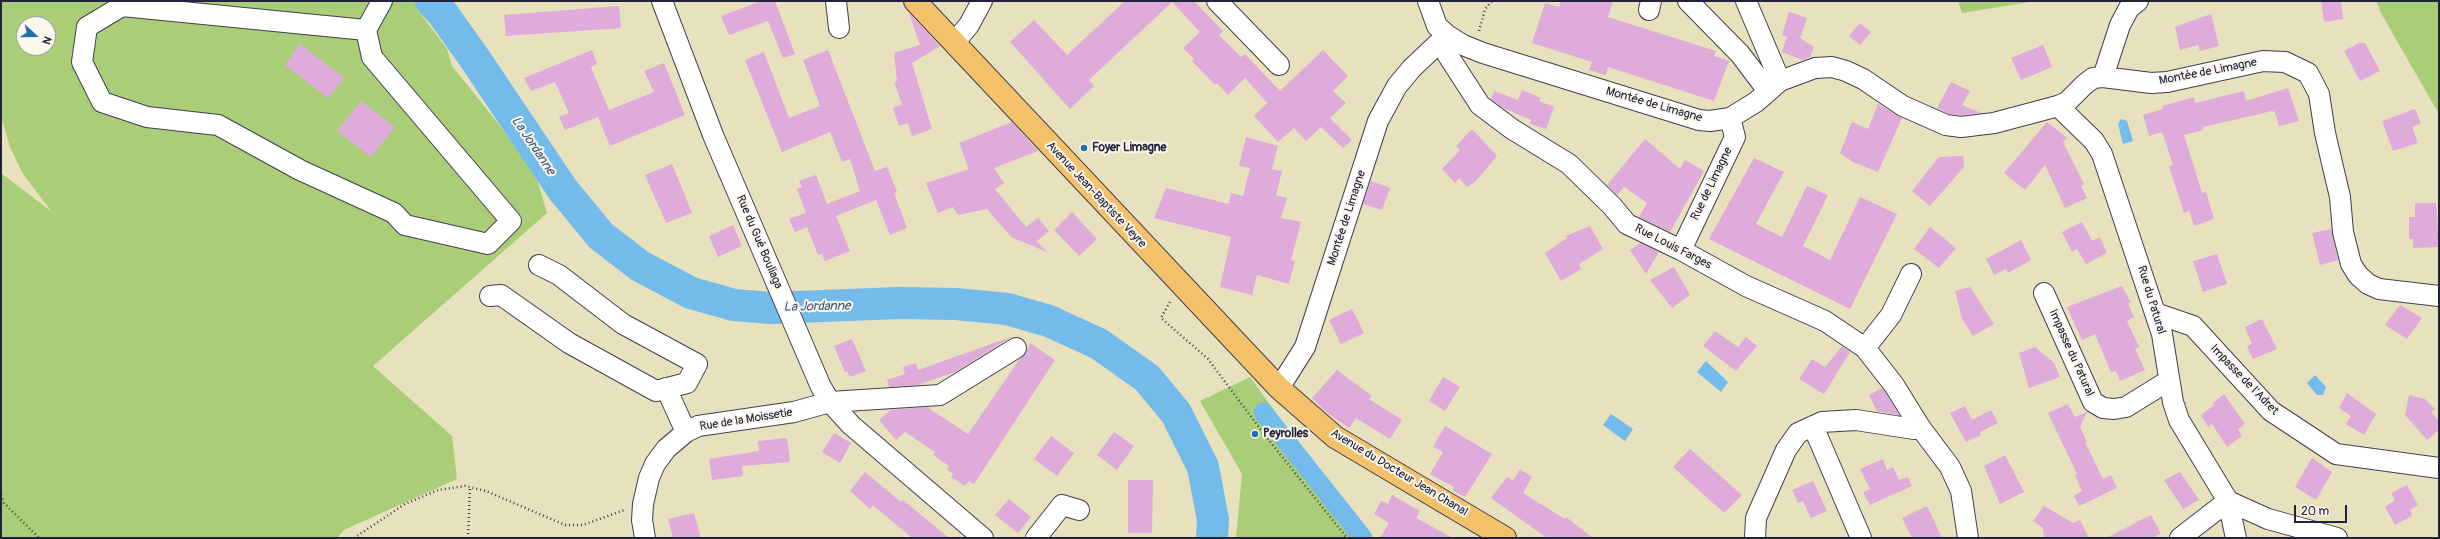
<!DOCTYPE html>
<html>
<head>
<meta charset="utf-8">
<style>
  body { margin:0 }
  #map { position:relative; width:2440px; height:539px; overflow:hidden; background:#e8e1bd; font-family:Pangolin,sans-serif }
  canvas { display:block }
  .frame { position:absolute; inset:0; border:2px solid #22223b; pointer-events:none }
  .north { position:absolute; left:16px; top:16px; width:40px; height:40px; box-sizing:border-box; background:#fbf7ec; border:1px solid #a4a2a5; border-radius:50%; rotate:111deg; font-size:11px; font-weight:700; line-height:16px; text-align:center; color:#22223b }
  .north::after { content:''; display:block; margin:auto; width:14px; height:18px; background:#1f6fb2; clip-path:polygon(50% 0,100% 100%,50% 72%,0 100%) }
  .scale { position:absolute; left:2294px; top:505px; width:53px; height:18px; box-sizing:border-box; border:2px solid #22223b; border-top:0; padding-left:5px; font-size:12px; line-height:14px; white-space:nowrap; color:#22223b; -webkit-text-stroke:3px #fbf7ec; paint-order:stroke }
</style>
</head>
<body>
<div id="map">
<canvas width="2440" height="539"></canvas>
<div class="frame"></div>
<div class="north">N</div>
<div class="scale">20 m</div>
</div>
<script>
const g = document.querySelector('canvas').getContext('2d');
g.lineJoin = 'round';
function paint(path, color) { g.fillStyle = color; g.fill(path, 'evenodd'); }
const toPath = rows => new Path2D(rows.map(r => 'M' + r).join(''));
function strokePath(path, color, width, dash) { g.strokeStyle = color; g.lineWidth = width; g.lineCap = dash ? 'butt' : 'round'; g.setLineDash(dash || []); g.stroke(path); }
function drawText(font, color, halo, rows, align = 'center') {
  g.font = font + ' Pangolin,sans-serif'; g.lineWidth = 4; g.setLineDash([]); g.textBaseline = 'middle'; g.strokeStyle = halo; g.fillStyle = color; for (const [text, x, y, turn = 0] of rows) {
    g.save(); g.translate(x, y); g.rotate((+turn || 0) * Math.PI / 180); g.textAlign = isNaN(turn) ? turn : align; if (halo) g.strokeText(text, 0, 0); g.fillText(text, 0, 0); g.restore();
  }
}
const green = toPath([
  [1,1,428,1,417,9,447,49,452,66,497,122,536,176,547,213,373,366,452,436,457,479,344,530,337,538,1,538,1,173,52,212,23,174,10,147,1,116],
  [24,24,48,24,48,48,24,48],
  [1958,1,2036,1,1962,13],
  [2376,1,2439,1,2439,114,2382,15],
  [1250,377,1315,467,1372,538,1236,538,1242,474,1200,401]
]);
const water = toPath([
  [2121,119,2127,121,2133,141,2123,144,2118,124],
  [1706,361,1728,382,1721,392,1697,372],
  [2315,375,2326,387,2323,395,2317,395,2307,383],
  [1611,414,1633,429,1625,441,1603,425]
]);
const canal = toPath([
  [1263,412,1363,538]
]);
const river = toPath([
  [431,1,443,14,475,59,563,190,601,236,640,266,691,293,734,305,771,308,899,303,956,304,1007,309,1049,321,1099,344,1147,378,1176,413,1203,467,1213,520,1212,538]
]);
const building = toPath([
  [761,1,775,1,795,54,783,58,768,21,729,35,721,16],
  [1125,1,1194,1,1223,31,1219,35,1241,57,1245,54,1280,91,1323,50,1348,76,1333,91,1346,103,1330,118,1352,140,1343,148,1321,127,1306,141,1294,128,1278,142,1254,116,1267,103,1245,78,1228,95,1217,83,1215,85,1192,61,1194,59,1183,48,1200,32,1172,2,1089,80,1094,86,1070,109,1010,42,1034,20,1067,55],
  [1561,1,1613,1,1608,17,1716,51,1714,56,1729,61,1714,101,1608,67,1606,75,1589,70,1592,62,1532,43,1545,3,1559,7],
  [2321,1,2341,1,2343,19,2324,22],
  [619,6,621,28,506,36,504,15],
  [1789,12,1807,18,1800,38,1814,47,1810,57,1802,60,1782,52,1787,37,1782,35],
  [909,13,940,46,912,63,932,129,912,136,908,123,899,126,893,108,902,104,894,82,897,81,894,53,920,45],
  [2211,14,2219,46,2200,51,2198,45,2180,50,2175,27],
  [1860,23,1871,32,1860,45,1849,36],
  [2359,43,2365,43,2380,71,2360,81,2344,51],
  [300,44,344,78,328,98,285,65],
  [2043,45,2052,67,2021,80,2011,58],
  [592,50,597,64,591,67,609,110,654,92,644,71,664,63,685,115,610,146,598,117,565,130,559,117,569,113,555,82,531,91,524,78],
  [828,50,875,171,887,167,897,192,894,193,907,228,890,235,876,200,836,216,850,251,825,261,822,254,818,255,807,227,795,232,789,219,806,213,797,189,802,187,799,181,816,175,827,204,860,191,850,159,842,162,830,132,782,152,745,60,764,52,789,118,820,106,803,60],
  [1951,82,1970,91,1962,105,1981,113,1961,115,1949,114,1937,108],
  [2288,88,2299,121,2279,126,2275,112,2272,111,2203,127,2203,130,2184,135,2202,193,2206,192,2214,219,2194,226,2189,211,2184,213,2169,166,2173,165,2162,132,2149,136,2143,115,2163,109,2162,106,2194,97,2195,103,2244,91,2246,101],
  [1522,90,1541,98,1539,101,1554,107,1546,129,1530,124,1531,120,1501,107,1491,99,1494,91,1518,100],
  [361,101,395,127,371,157,337,131],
  [1878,104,1902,118,1878,172,1853,162,1840,153,1852,122,1868,129],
  [2415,109,2421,123,2412,127,2418,143,2393,151,2382,121],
  [1012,122,1038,151,994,168,1004,183,995,189,1026,227,1038,218,1049,231,1037,241,1047,252,1011,237,987,209,958,215,953,207,938,213,926,183,969,169,959,143],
  [2047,122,2067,138,2063,142,2084,184,2081,186,2087,198,2065,208,2045,165,2025,190,2004,173],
  [1472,129,1497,156,1475,182,1467,187,1459,178,1455,183,1442,169,1460,150,1456,146],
  [1246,137,1278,146,1272,169,1282,171,1276,195,1287,198,1281,218,1301,222,1291,260,1295,261,1289,284,1257,275,1252,295,1220,287,1231,237,1154,218,1166,188,1229,204,1231,193,1243,196,1250,168,1239,166],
  [1645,139,1680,169,1685,160,1704,171,1670,232,1639,217,1647,203,1624,187,1617,195,1607,185],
  [1963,156,1964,167,1930,206,1912,191,1939,157],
  [1754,158,1784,172,1756,224,1782,237,1807,186,1828,195,1803,246,1830,260,1860,197,1897,214,1850,309,1709,239],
  [672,164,692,213,666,223,645,175],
  [1371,181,1390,188,1382,210,1363,204],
  [2415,203,2436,203,2439,247,2413,248,2413,239,2409,239,2409,217,2415,217],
  [1072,212,1097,239,1079,256,1054,230],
  [2082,222,2092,241,2100,237,2107,253,2086,264,2077,249,2072,252,2062,232],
  [733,225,742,246,718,257,709,236],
  [1590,226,1603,249,1579,264,1581,269,1561,281,1545,253,1567,238,1566,236],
  [1930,227,1956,248,1939,268,1914,249],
  [2331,229,2338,260,2320,265,2312,233],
  [2021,240,2031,260,2008,273,2006,269,1994,275,1986,259],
  [1640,243,1659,252,1646,274,1630,250],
  [2217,254,2227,284,2203,292,2193,261],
  [1674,267,1690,295,1672,308,1650,280],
  [2122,286,2131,303,2128,303,2134,317,2127,321,2139,347,2135,349,2145,370,2120,381,2116,371,2111,372,2095,334,2082,340,2067,307],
  [1970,287,1994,324,1973,336,1962,319,1955,291],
  [2400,305,2422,318,2407,339,2385,325],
  [1352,309,1364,333,1341,344,1329,320],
  [2262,319,2277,349,2253,359,2247,346,2252,344,2245,327],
  [1715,331,1738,347,1746,337,1757,346,1736,371,1703,346],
  [1011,337,955,372,918,385,889,387,887,380,905,374,903,367,916,363,918,370],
  [852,339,866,371,850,377,847,371,845,372,834,346],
  [1030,343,1055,360,974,484,969,481,965,486,951,477,953,474,947,469,949,466,933,455,935,452,905,432,896,440,879,420,891,410,927,407,968,434,1019,360,1026,354],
  [1842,346,1850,352,1824,394,1799,379,1812,359,1825,367],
  [2035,347,2054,363,2060,377,2029,388,2019,353],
  [1337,370,1372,396,1369,399,1402,420,1390,439,1356,418,1349,428,1326,412,1312,398],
  [1443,377,1460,387,1445,411,1429,401],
  [1882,388,1885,392,1899,415,1877,411,1869,395],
  [2347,393,2376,414,2364,435,2346,424,2351,416,2339,408],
  [2224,394,2245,424,2238,429,2242,436,2227,447,2212,424,2208,427,2201,415,2214,405,2213,403],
  [2409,395,2425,399,2435,409,2431,412,2439,421,2439,430,2427,440,2405,415],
  [2068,404,2075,417,2087,412,2080,427,2087,442,2085,442,2103,479,2111,475,2117,488,2079,506,2074,496,2082,491,2075,475,2077,474,2048,413],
  [1965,406,1972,420,1991,410,1998,423,1980,432,1981,435,1966,442,1950,413],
  [1445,426,1492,454,1465,497,1452,490,1454,487,1430,474,1443,452,1433,447],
  [1114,432,1134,446,1117,470,1097,455],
  [834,433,851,443,840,463,822,452],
  [1051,436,1074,453,1057,476,1034,459],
  [787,438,790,462,742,466,743,476,712,480,709,459,759,451,758,441],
  [1690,449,1742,495,1724,513,1673,467],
  [2005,455,2024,492,2000,504,1984,466],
  [2312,458,2332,472,2316,500,2295,487],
  [1883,459,1887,470,1893,467,1899,480,1908,477,1912,486,1870,505,1863,492,1870,489,1860,469],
  [1520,469,1532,477,1523,493,1565,519,1566,517,1593,538,1547,538,1491,498,1507,477,1513,481],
  [865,472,901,502,903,500,949,538,912,538,873,505,870,509,850,491],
  [2180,472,2199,500,2183,509,2164,480],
  [1128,480,1153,480,1152,533,1128,533],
  [1813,481,1827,511,1811,518,1803,501,1798,503,1792,490],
  [2407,485,2418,505,2410,510,2412,516,2395,525,2385,507,2395,500,2391,493],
  [1392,495,1420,511,1416,518,1453,538,1380,538,1389,523,1374,514,1381,501,1388,504],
  [1009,499,1031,517,1018,533,995,515],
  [1927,506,1942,538,1912,538,1902,518],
  [2044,506,2073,523,2080,520,2089,538,2044,538,2043,528,2033,521],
  [694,513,701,538,673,538,668,519],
  [2151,515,2161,534,2151,538,2106,538]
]);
const path = toPath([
  [1479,31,1485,9,1492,1],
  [1170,302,1161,318,1208,359,1264,434,1347,538],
  [1,495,4,503,39,538],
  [354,538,405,504,438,490,465,486,486,491,565,525,583,525,624,510],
  [468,538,470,487]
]);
const minor = toPath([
  [662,1,713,135,821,387,830,402,851,425,983,538],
  [836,1,839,28],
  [1217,1,1279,65],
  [1428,1,1437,26,1447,35,1447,54,1480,105,1512,129,1569,164,1612,206,1627,224,1681,250,1746,286,1825,321,1865,348,1894,385,1920,427],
  [1688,1,1740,54,1768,91],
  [1746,1,1780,81],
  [1649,10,1651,1],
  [366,30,122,6,87,27,82,62,102,102,147,117,218,125,300,170,394,213,405,225,488,244,511,221,372,57,366,30,382,1],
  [954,43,969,25,982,1],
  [2103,77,2120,25,2129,8,2138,1],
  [2058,106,2094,141,2102,154,2162,334,2173,402,2179,420,2228,501,2236,538],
  [1681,250,1735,137,1730,118],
  [2044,293,2093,402,2103,408,2114,409,2126,407,2168,381],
  [490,296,501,295,569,343,656,391,687,383,697,364,623,324,559,275,539,265],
  [2155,313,2193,326,2271,411,2336,454,2439,468],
  [1865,348,1891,315,1911,274],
  [666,388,686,432],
  [1279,388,1305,347,1378,121,1397,86,1412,68,1447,35,1463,45,1483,53,1699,120,1710,121,1730,118,1756,102,1780,81,1815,68,1832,67,1846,71,1863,79,1903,106,1946,125,1961,127,1994,123,2058,106,2067,102,2084,85,2093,78,2103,77,2151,83,2167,82,2263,61,2285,62,2308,73,2319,94,2325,133,2340,197,2343,232,2351,264,2358,275,2368,284,2379,289,2439,296],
  [1813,426,1861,538],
  [645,538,642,520,643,504,649,478,655,464,666,449,686,432,698,426,794,412,830,402,940,395,1016,348],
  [1036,538,1062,505,1079,510],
  [1755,538,1756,518,1786,450,1798,433,1822,422,1856,420,1914,429,1920,427,1950,467,1961,491,1968,538],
  [2180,538,2228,501,2268,519,2337,538]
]);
const major = toPath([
  [915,1,1279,388,1335,437,1505,538]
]);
const markers = [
  [1084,148,4,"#1f6fb2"],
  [1255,434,4,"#1f6fb2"]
];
const streetNames = [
  ["Montée de Limagne",2208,72,-11],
  ["Montée de Limagne",1654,105,16],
  ["Rue de Limagne",1712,184,-64],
  ["Avenue Jean-Baptiste Veyre",1096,195,47],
  ["Montée de Limagne",1347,218,-72],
  ["Rue du Gué Bouliaga",759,242,67],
  ["Rue Louis Farges",1673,247,27],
  ["Rue du Patural",2151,300,73],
  ["Impasse du Patural",2071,353,66],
  ["Impasse de l'Adret",2244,380,46],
  ["Rue de la Moissetie",746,420,-9],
  ["Avenue du Docteur Jean Chanal",1399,473,31]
];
const poiNames = [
  ["Foyer Limagne",1092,148],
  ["Peyrolles",1263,434]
];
const waterNames = [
  ["La Jordanne",533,146,56],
  ["La Jordanne",817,307,-1]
];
paint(green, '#aacd77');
paint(water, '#72bbea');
strokePath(canal, '#72bbea', 19);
strokePath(river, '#72bbea', 32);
paint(building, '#deabdb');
strokePath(minor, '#403f4e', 22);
strokePath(major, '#403f4e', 24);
strokePath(path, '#403f4e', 2.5, [1, 3]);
strokePath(minor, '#fff', 20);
strokePath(major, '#f4c16b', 22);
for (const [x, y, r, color] of markers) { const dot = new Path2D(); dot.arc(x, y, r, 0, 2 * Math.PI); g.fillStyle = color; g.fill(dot); strokePath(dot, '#fbf7ec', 1.5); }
drawText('12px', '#22223b', '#fbf7ec', streetNames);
drawText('bold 12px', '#22223b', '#fbf7ec', poiNames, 'left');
drawText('italic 13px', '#3e5878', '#fbf7ec', waterNames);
</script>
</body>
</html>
